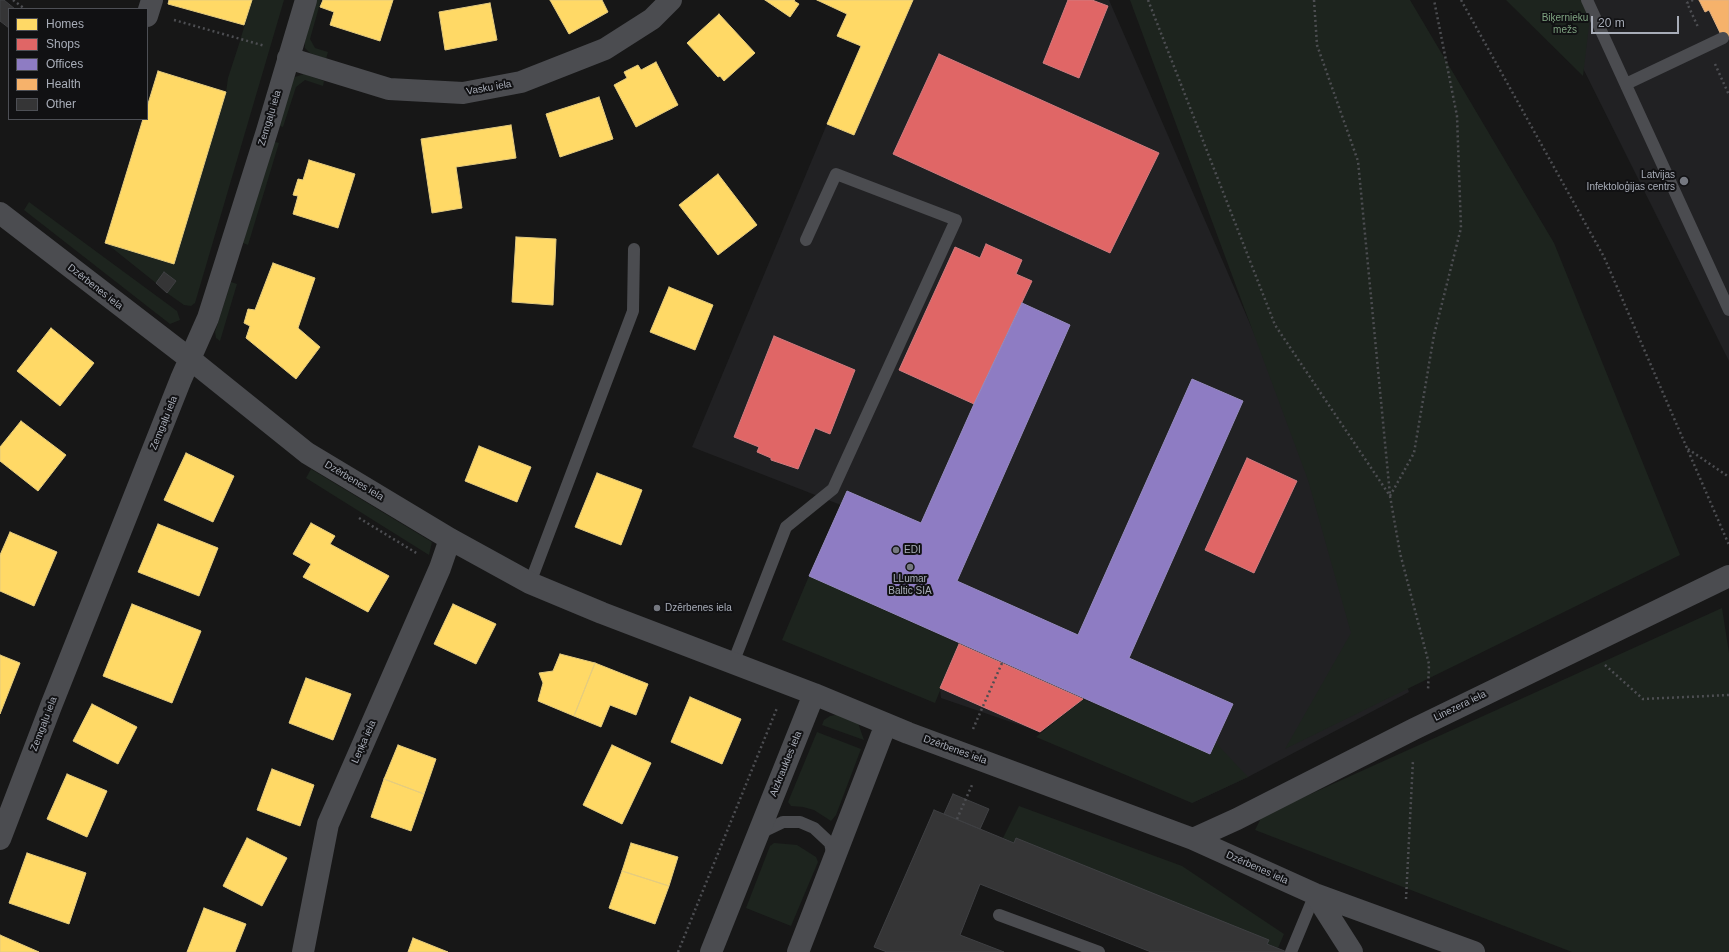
<!DOCTYPE html>
<html>
<head>
<meta charset="utf-8">
<style>
  body { margin:0 }
  #map { position:relative; width:1729px; height:952px; overflow:hidden; background:#171717; font-family:Helvetica,sans-serif }
  canvas { display:block }
  .legend { position:absolute; left:8px; top:8px; width:140px; height:112px; box-sizing:border-box; background:#111113; border:1px solid #4d4f55; margin:0; padding:5px 7px; list-style:none; font-size:12px; color:#a8adb8 }
  .legend li { display:flex; align-items:center; gap:8px; height:20px }
  .legend b { width:20px; border:1px solid #4d4f55 }
  .scale { position:absolute; left:1591px; top:16px; width:88px; height:18px; box-sizing:border-box; border:2px solid #a8adb8; border-top:0; padding-left:5px; font-size:12px; line-height:14px; white-space:nowrap; color:#a8adb8; -webkit-text-stroke:3px #111113; paint-order:stroke }
</style>
</head>
<body>
<div id="map">
<canvas width="1729" height="952"></canvas>
<ul class="legend">
<li><b style="height:11px;background:#ffd966"></b>Homes</li>
<li><b style="height:11px;background:#e06666"></b>Shops</li>
<li><b style="height:11px;background:#8e7cc3"></b>Offices</li>
<li><b style="height:11px;background:#f6b26b"></b>Health</li>
<li><b style="height:11px;background:#353536"></b>Other</li>
</ul>
<div class="scale">20 m</div>
</div>
<script>
const g = document.querySelector('canvas').getContext('2d');
g.lineJoin = 'round';
function paint(path, color) { g.fillStyle = color; g.fill(path, 'evenodd'); }
const toPath = rows => new Path2D(rows.map(r => 'M' + r).join(''));
function strokePath(path, color, width, dash) { g.strokeStyle = color; g.lineWidth = width; g.lineCap = dash ? 'butt' : 'round'; g.setLineDash(dash || []); g.stroke(path); }
function drawText(font, color, halo, rows, align = 'center') {
  g.font = font + ' Helvetica,sans-serif'; g.lineWidth = 4; g.setLineDash([]); g.textBaseline = 'middle'; g.strokeStyle = halo; g.fillStyle = color; for (const [text, x, y, turn = 0] of rows) {
    g.save(); g.translate(x, y); g.rotate((+turn || 0) * Math.PI / 180); g.textAlign = isNaN(turn) ? turn : align; if (halo) g.strokeText(text, 0, 0); g.fillText(text, 0, 0); g.restore();
  }
}
const built = toPath([
  [881,0,1109,0,1254,333,1341,488,1409,692,1248,777,1192,803,1090,702,1084,699,1040,732,941,698,940,688,958,644,809,576,841,505,692,447,827,124],
  [1549,0,1729,0,1729,361]
]);
const green = toPath([
  [252,0,284,0,195,303,191,306,184,305,167,293,176,281,164,273,156,283,106,243,174,264,226,92,228,78,240,41],
  [316,0,321,0,310,39,315,48,328,52,326,59,310,53,305,48,305,41],
  [1130,0,1410,0,1554,243,1680,555,1285,749,1351,633,1308,480],
  [1506,0,1592,0,1583,76],
  [304,74,324,81,323,86,305,80,296,87,283,127,277,125,291,83,295,77],
  [272,141,279,143,248,245,243,243],
  [29,202,177,311,180,320,170,324,24,210],
  [231,282,237,284,220,341,216,338,215,332],
  [311,469,432,542,429,555,306,478],
  [809,576,959,644,935,703,782,640],
  [1722,608,1729,653,1729,952,1572,952,1255,830,1262,816],
  [1083,699,1209,754,1215,742,1248,777,1192,803,1036,737],
  [841,714,858,723,864,740,822,725,824,720,830,716],
  [817,732,861,749,836,815,831,821,814,810,803,807,791,806,788,802],
  [1019,806,1182,866,1284,934,1278,948,1003,838],
  [774,843,797,845,816,857,818,862,791,926,746,908,770,846]
]);
const homes = toPath([
  [169,0,252,0,244,25,168,4,169,0],
  [323,0,393,0,380,41,330,25,334,12,320,7,323,0],
  [550,0,602,0,608,12,569,34,550,0],
  [765,0,795,0,794,1,799,4,790,17,765,0],
  [817,0,913,0,854,135,827,124,861,46,837,36,847,14,817,0],
  [490,3,497,40,445,50,439,12,490,3],
  [719,14,755,53,724,81,720,76,718,77,687,43,719,14],
  [656,62,678,105,636,127,614,85,627,78,624,72,638,65,641,70,656,62],
  [158,71,226,92,174,264,105,243,143,119,147,119,147,107,158,71],
  [599,97,613,139,560,157,546,114,599,97],
  [511,125,516,158,456,167,462,208,432,213,421,139,511,125],
  [309,160,355,174,338,228,293,214,298,196,293,195,298,179,303,180,309,160],
  [718,174,757,225,718,255,679,205,718,174],
  [516,237,556,239,553,305,512,302,516,237],
  [273,263,315,278,298,328,320,347,296,379,246,338,250,326,244,323,248,309,255,310,273,263],
  [669,287,713,305,695,350,650,332,669,287],
  [51,328,94,363,60,406,17,371,51,328],
  [21,421,66,455,38,491,0,461,0,447,21,421],
  [479,446,531,467,517,502,465,481,479,446],
  [186,453,234,476,213,522,164,500,186,453],
  [597,473,642,490,621,545,575,527,597,473],
  [311,523,335,536,330,544,389,576,368,612,303,577,311,564,293,554,311,523],
  [158,524,218,548,199,596,138,572,158,524],
  [10,532,57,552,34,606,0,591,0,555,10,532],
  [132,604,201,631,172,703,103,676,132,604],
  [453,604,496,624,476,664,434,644,453,604],
  [560,654,595,663,574,716,538,701,543,683,539,673,553,671,560,654],
  [0,655,20,663,0,714,0,655],
  [595,663,648,684,636,715,610,705,601,727,574,716,595,663],
  [306,678,351,694,333,740,289,723,306,678],
  [690,697,741,719,722,764,671,742,690,697],
  [92,704,137,727,118,764,73,741,92,704],
  [398,745,436,759,424,794,384,779,398,745],
  [612,745,651,763,622,824,583,805,612,745],
  [272,769,314,785,300,826,257,810,272,769],
  [67,774,107,791,87,837,47,819,67,774],
  [384,779,424,794,411,831,371,817,384,779],
  [247,838,287,858,262,906,223,886,247,838],
  [631,843,678,857,669,886,622,871,631,843],
  [27,853,86,873,69,924,9,903,27,853],
  [622,871,669,886,655,924,609,908,622,871],
  [204,908,246,924,235,952,187,952,204,908],
  [0,935,39,952,0,952,0,935],
  [413,938,448,952,408,952,413,938]
]);
const shops = toPath([
  [1068,0,1092,0,1108,6,1079,78,1043,63,1068,0],
  [939,54,1159,153,1110,253,893,154,939,54],
  [986,244,1022,260,1016,274,1032,281,974,404,899,370,955,247,980,258,986,244],
  [774,336,855,370,830,434,815,428,798,469,771,460,771,458,757,452,759,447,734,437,774,336],
  [1247,458,1297,481,1254,573,1205,550,1247,458],
  [959,644,1083,699,1040,732,940,688,959,644]
]);
const offices = toPath([
  [1022,303,1070,325,957,581,1078,635,1192,379,1243,401,1129,658,1233,704,1210,754,809,576,847,491,921,523,974,404,1022,303]
]);
const health = toPath([
  [1699,0,1729,0,1729,38,1724,41,1709,10,1705,12,1699,0]
]);
const building = toPath([
  [0,0,4,0,15,9,9,9,9,28,0,21,0,0],
  [164,272,176,281,167,293,156,283,164,272],
  [953,794,989,809,980,829,944,814,953,794],
  [934,810,1014,843,1016,838,1269,940,1267,944,1287,952,1151,952,980,884,960,935,1004,952,887,952,874,947,934,810]
]);
const path = toPath([
  [13,0,25,9],
  [1148,0,1275,325,1390,496,1400,553,1429,664,1428,691],
  [1314,0,1317,45,1358,161,1390,495],
  [1461,0,1604,257,1729,545],
  [1693,0,1687,3,1698,27],
  [174,20,265,46],
  [1715,64,1729,95],
  [1688,449,1729,477],
  [1390,496,1414,453,1434,335,1461,228,1457,116,1434,0],
  [359,518,418,554],
  [1605,665,1643,699,1729,695],
  [973,729,1002,663],
  [957,819,972,785],
  [1406,899,1413,760],
  [678,952,777,708]
]);
const service = toPath([
  [1587,0,1729,310],
  [1626,84,1723,38],
  [530,583,633,311,634,249],
  [733,663,786,527,833,489,956,220,836,174,806,240],
  [758,834,783,822,800,822,814,828,830,843,833,857],
  [999,915,1099,952],
  [1291,952,1315,894]
]);
const minor = toPath([
  [147,16,152,0],
  [288,58,389,89,463,93,521,82,605,49,652,19,671,0],
  [0,213,190,359,307,453,450,539,530,583,602,613,814,694,908,733,1193,839,1315,894,1474,952],
  [0,839,51,706,181,379,208,318,267,131,306,0],
  [1193,839,1237,819,1414,729,1729,576],
  [1315,894,1352,952],
  [303,952,328,824,440,568,450,539],
  [711,952,814,694],
  [798,952,886,724]
]);
const markers = [
  [1684,181,5,"#757880"],
  [896,550,4,"#757880"],
  [910,567,4,"#757880"],
  [657,608,4,"#757880"]
];
const parkNames = [
  ["Biķernieku",1565,18],
  ["mežs",1565,30]
];
const streetNames = [
  ["Vasku iela",489,88,-10],
  ["Zemgaļu iela",270,118,-73],
  ["Dzērbenes iela",95,287,38],
  ["Zemgaļu iela",164,423,-68],
  ["Dzērbenes iela",354,481,31],
  ["Linezera iela",1460,706,-26],
  ["Zemgaļu iela",44,724,-69],
  ["Leņķa iela",364,742,-66],
  ["Dzērbenes iela",955,750,20],
  ["Aizkraukles iela",786,764,-68],
  ["Dzērbenes iela",1257,868,24]
];
const poiNames = [
  ["Latvijas",1675,175,"right"],
  ["Infektoloģijas centrs",1675,187,"right"],
  ["EDI",904,550],
  ["LLumar",910,579,"center"],
  ["Baltic SIA",910,591,"center"],
  ["Dzērbenes iela",665,608]
];
paint(built, '#212123');
paint(green, '#1d241e');
paint(homes, '#ffd966');
strokePath(homes, '#e5cc7f', 1);
paint(shops, '#e06666');
strokePath(shops, '#cf7b7f', 1);
paint(offices, '#8e7cc3');
strokePath(offices, '#968bc0', 1);
paint(health, '#f6b26b');
strokePath(health, '#dfb082', 1);
paint(building, '#353536');
strokePath(building, '#3f4043', 1);
strokePath(path, '#4d4e52', 2.5, [2, 3]);
strokePath(service, '#4b4c50', 12);
strokePath(minor, '#4b4c50', 22);
for (const [x, y, r, color] of markers) { const dot = new Path2D(); dot.arc(x, y, r, 0, 2 * Math.PI); g.fillStyle = color; g.fill(dot); strokePath(dot, '#111113', 1.5); }
drawText('10px', '#7fa381', '#111113', parkNames);
drawText('10px', '#a8adb8', '#111113', streetNames);
drawText('10px', '#a8adb8', '#111113', poiNames, 'left');
</script>
</body>
</html>
